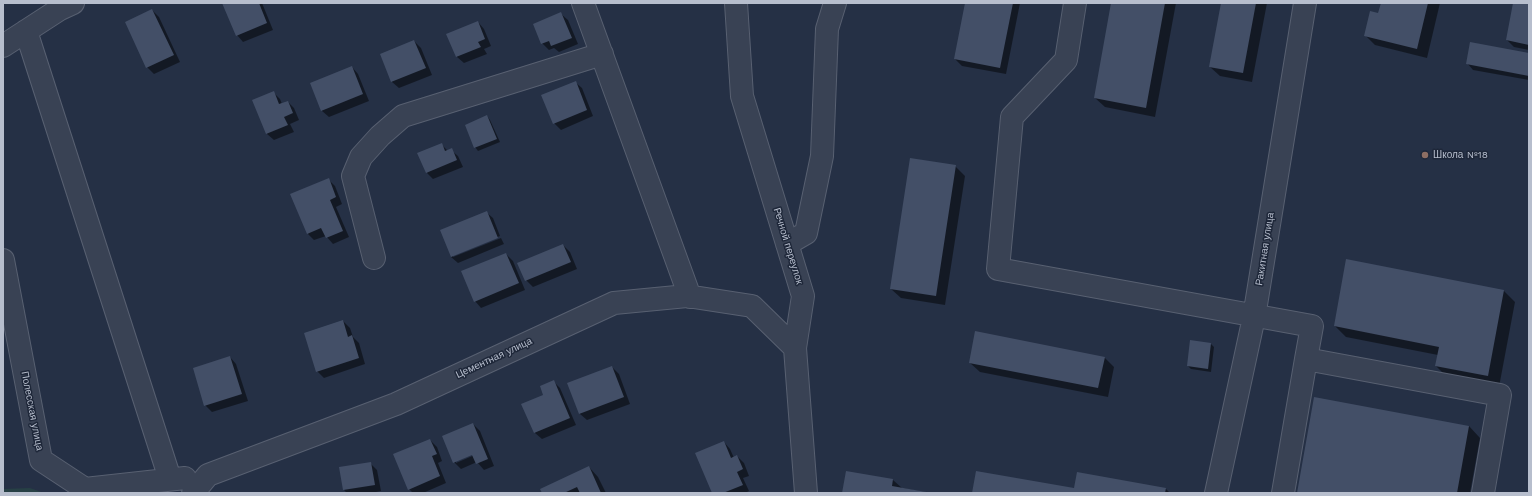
<!DOCTYPE html>
<html>
<head>
<meta charset="utf-8">
<style>
  body { margin:0 }
  #map { position:relative; width:1532px; height:496px; overflow:hidden; background:#253045; font-family:"Work Sans",sans-serif }
  canvas { display:block }
  .frame { position:absolute; inset:0; border:4px solid #b7becd; pointer-events:none }
</style>
</head>
<body>
<div id="map">
<canvas width="1532" height="496"></canvas>
<div class="frame"></div>
</div>
<script>
const g = document.querySelector('canvas').getContext('2d');
g.lineJoin = 'round';
function paint(path, color) { g.fillStyle = color; g.fill(path, 'evenodd'); }
const toPath = rows => new Path2D(rows.map(r => 'M' + r).join(''));
function strokePath(path, color, width, dash) { g.strokeStyle = color; g.lineWidth = width; g.lineCap = dash ? 'butt' : 'round'; g.setLineDash(dash || []); g.stroke(path); }
function drawText(font, color, halo, rows, align = 'center') {
  g.font = font + ' "Work Sans",sans-serif'; g.lineWidth = 3; g.setLineDash([]); g.textBaseline = 'middle'; g.strokeStyle = halo; g.fillStyle = color; for (const [text, x, y, turn = 0] of rows) {
    g.save(); g.translate(x, y); g.rotate((+turn || 0) * Math.PI / 180); g.textAlign = isNaN(turn) ? turn : align; if (halo) g.strokeText(text, 0, 0); g.fillText(text, 0, 0); g.restore();
  }
}
const green = toPath([
  [30,488,44,493,3,493,3,489]
]);
const shadow = toPath([
  [223,3,262,3,273,30,243,42,237,35],
  [966,3,1020,3,1006,74,962,66,955,59],
  [1112,3,1176,3,1155,117,1105,107,1095,98],
  [1222,3,1267,3,1252,82,1220,76,1210,67],
  [1382,3,1440,3,1427,58,1375,45,1365,35,1379,14],
  [1514,3,1529,3,1529,50,1514,47,1507,40],
  [152,10,159,17,180,62,154,74,147,67],
  [561,14,568,20,578,44,559,52,554,48,549,50,542,43],
  [478,22,484,29,491,46,484,49,487,54,464,63,457,57,448,35],
  [414,41,421,48,432,75,399,88,392,82,381,55],
  [1529,54,1529,80,1473,70,1467,63],
  [352,67,358,74,369,101,329,117,322,111,311,84],
  [575,82,582,88,593,116,561,130,554,123],
  [273,92,280,99,282,104,288,102,294,108,299,120,290,124,294,132,274,140,267,134],
  [487,116,490,120,500,142,478,151,475,147],
  [441,144,448,151,451,150,458,156,463,167,433,179,427,173],
  [955,166,965,176,945,305,901,298,891,289],
  [328,179,335,186,342,204,336,207,349,237,333,244,326,236,314,240,308,234],
  [486,212,493,218,500,236,453,255,453,257,501,238,504,244,458,263,451,257],
  [563,245,570,252,577,269,533,287,526,280],
  [506,254,513,261,525,290,481,308,475,301],
  [1504,291,1515,302,1499,387,1447,377,1436,366,1438,355,1346,337,1335,326],
  [343,321,350,328,353,337,359,343,365,364,324,378,317,371],
  [1211,344,1214,347,1211,372,1191,369,1188,366],
  [230,357,236,364,248,401,212,412,205,405],
  [1104,357,1114,367,1108,397,980,372,970,363],
  [612,367,619,374,630,404,587,420,580,414,569,384],
  [553,381,560,388,576,425,542,439,535,433,545,395],
  [473,424,480,431,494,466,484,470,477,462,461,469,454,462],
  [477,452,477,454,456,463,456,461],
  [1469,426,1480,438,1470,493,1298,493],
  [430,440,437,447,442,461,438,463,446,483,423,493,413,493,409,489],
  [724,442,730,449,734,458,737,456,744,463,749,476,743,478,749,491,745,493,714,493],
  [371,464,377,470,381,491,371,493,347,493,344,490],
  [589,467,598,477,606,493,543,493],
  [847,472,893,480,902,488,931,493,843,493],
  [1075,489,1166,489,1170,493,973,493]
]);
const building = toPath([
  [222,3,259,3,267,23,236,36],
  [965,3,1013,3,1000,68,954,59],
  [1111,3,1165,3,1146,108,1094,98],
  [1221,3,1256,3,1243,73,1209,67],
  [1381,3,1428,3,1417,49,1364,36,1370,11,1378,13],
  [1513,3,1529,3,1529,45,1506,40],
  [152,9,174,55,146,68,125,22],
  [561,12,572,38,551,46,549,41,541,44,533,24],
  [478,21,485,39,478,42,481,47,456,57,446,34],
  [414,40,426,68,391,82,380,54],
  [1470,42,1529,53,1529,76,1466,64],
  [352,66,363,94,321,111,310,83],
  [576,81,587,110,553,124,541,95],
  [274,91,279,104,288,101,293,113,284,117,288,125,266,134,252,100],
  [487,115,497,139,474,148,465,125],
  [442,143,445,151,452,148,457,160,426,173,417,153],
  [910,158,956,165,936,296,890,289],
  [329,178,336,197,330,200,343,231,326,238,321,228,307,234,290,194],
  [487,211,498,238,451,257,440,230],
  [563,244,571,262,525,281,517,263],
  [506,253,519,283,474,302,461,271],
  [1346,259,1504,290,1488,376,1435,366,1439,347,1334,326],
  [343,320,348,337,352,335,359,358,316,372,304,333],
  [975,331,1105,357,1098,388,969,363],
  [1190,340,1211,343,1208,369,1187,366],
  [230,356,242,394,204,406,193,368],
  [612,366,624,397,579,414,567,383],
  [554,380,570,418,534,433,521,404,543,395,540,386],
  [1314,397,1469,426,1457,493,1297,493],
  [473,423,488,459,476,464,472,455,453,463,442,436],
  [430,439,437,454,432,456,440,476,408,490,393,454],
  [724,441,731,458,737,455,743,469,737,472,743,485,723,493,712,493,695,453],
  [371,462,375,485,343,490,339,467],
  [589,466,601,493,580,493,577,487,564,493,542,493,540,489],
  [846,471,893,479,892,486,932,493,842,493],
  [976,471,1074,488,1077,472,1166,488,1165,493,972,493]
]);
const minor = toPath([
  [583,3,690,297],
  [736,3,742,96,803,296,795,348,806,493],
  [1075,3,1066,60,1012,117,998,269,1312,326,1306,359],
  [26,31,170,479],
  [3,46,60,9,73,3],
  [787,244,806,233,822,156,827,29,835,3],
  [374,258,353,176,361,157,380,136,403,116,602,54],
  [3,260,41,460,85,489,185,478],
  [193,493,208,475,396,404,614,303,687,296,752,306,795,348],
  [1216,493,1254,317,1305,3],
  [1283,493,1306,359,1500,395,1483,493]
]);
const markers = [
  [1425,155,4,"#8d6e63"]
];
const poiNames = [
  ["Школа №18",1433,155]
];
const streetNames = [
  ["Речной переулок",788,246,73],
  ["Ракитная улица",1265,249,-81],
  ["Цементная улица",494,358,-25],
  ["Полесская улица",32,411,79]
];
paint(green, '#274045');
paint(shadow, '#0007');
paint(building, '#434f67');
strokePath(minor, '#586071', 24);
strokePath(minor, '#394254', 22);
for (const [x, y, r, color] of markers) { const dot = new Path2D(); dot.arc(x, y, r, 0, 2 * Math.PI); g.fillStyle = color; g.fill(dot); strokePath(dot, '#1e2739', 1.5); }
drawText('10px', '#b7becd', '#1e2739', poiNames, 'left');
drawText('10px', '#b7becd', '#1e2739', streetNames);
</script>
</body>
</html>
